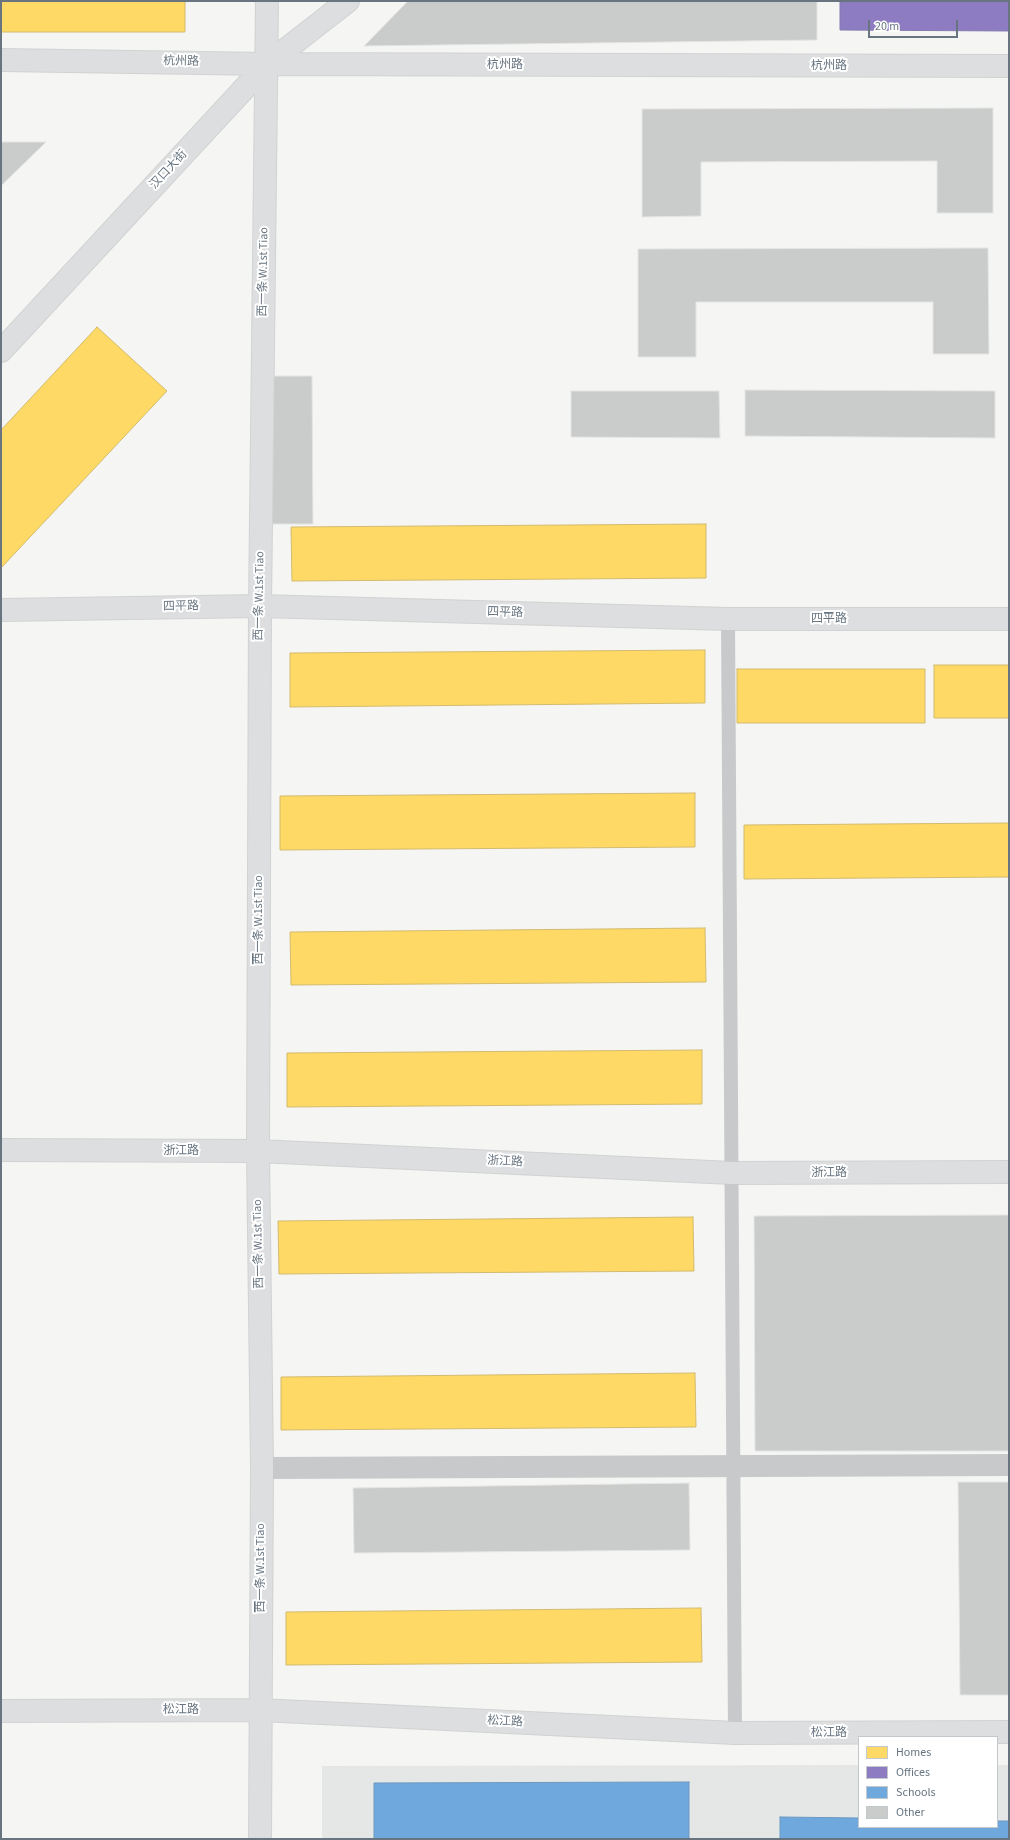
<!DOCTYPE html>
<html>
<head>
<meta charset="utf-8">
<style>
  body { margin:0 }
  #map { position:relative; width:1010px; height:1840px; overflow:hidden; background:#f5f5f4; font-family:"Source Sans 3",sans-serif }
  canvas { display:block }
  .frame { position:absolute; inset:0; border:2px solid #687581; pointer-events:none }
  .legend { position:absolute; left:858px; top:1736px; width:140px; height:92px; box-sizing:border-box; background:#fff; border:1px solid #c3c8cd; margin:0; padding:5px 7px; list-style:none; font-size:12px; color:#687581 }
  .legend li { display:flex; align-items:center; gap:8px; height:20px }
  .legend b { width:20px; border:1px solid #c3c8cd }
  .scale { position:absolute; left:868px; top:20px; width:90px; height:18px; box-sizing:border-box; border:2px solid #687581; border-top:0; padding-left:5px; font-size:12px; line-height:14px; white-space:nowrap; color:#687581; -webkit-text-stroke:3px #fff; paint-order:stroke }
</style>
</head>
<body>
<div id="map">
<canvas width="1010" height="1840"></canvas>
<div class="frame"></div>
<ul class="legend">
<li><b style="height:11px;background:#ffd966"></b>Homes</li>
<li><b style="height:11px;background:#8e7cc3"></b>Offices</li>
<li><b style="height:11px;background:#6fa8dc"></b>Schools</li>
<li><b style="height:11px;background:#cacccc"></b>Other</li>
</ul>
<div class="scale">20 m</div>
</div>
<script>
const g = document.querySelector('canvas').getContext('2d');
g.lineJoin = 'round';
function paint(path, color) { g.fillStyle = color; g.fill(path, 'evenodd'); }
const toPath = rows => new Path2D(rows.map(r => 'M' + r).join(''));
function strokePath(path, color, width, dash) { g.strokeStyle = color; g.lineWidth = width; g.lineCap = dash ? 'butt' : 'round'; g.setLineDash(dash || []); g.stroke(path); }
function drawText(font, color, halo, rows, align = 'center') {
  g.font = font + ' "Source Sans 3","Noto Sans SC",sans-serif'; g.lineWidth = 4; g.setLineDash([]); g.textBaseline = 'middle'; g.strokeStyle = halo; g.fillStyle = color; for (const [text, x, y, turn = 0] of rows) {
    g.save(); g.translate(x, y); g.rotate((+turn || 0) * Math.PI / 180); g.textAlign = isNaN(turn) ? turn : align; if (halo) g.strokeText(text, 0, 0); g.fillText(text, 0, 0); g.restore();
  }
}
const built = toPath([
  [859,1765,859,1827,997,1827,997,1765,1009,1765,1009,1839,322,1839,322,1766]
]);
const homes = toPath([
  [1,1,185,1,185,32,1,32,1,1],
  [97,327,167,391,1,568,1,430,97,327],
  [706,524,706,578,292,581,291,527,706,524],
  [705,650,705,703,290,707,290,653,705,650],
  [934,665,1009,665,1009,718,934,718,934,665],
  [737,669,925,669,925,723,737,723,737,669],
  [695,793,695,847,280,850,280,796,695,793],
  [1009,823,1009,877,744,879,744,825,1009,823],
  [705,928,706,982,291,985,290,932,705,928],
  [702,1050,702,1104,287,1107,287,1053,702,1050],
  [693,1217,694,1271,279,1274,278,1221,693,1217],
  [695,1373,696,1427,281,1430,281,1377,695,1373],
  [701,1608,702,1662,286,1665,286,1612,701,1608]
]);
const offices = toPath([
  [840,1,1009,1,1009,31,840,30,840,1]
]);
const schools = toPath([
  [689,1782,689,1839,374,1839,374,1783,689,1782],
  [780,1817,859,1818,859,1827,997,1827,997,1821,1009,1821,1009,1839,780,1839,780,1817]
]);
const building = toPath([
  [408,1,817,1,817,40,364,46,408,1],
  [993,108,993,213,937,213,937,161,701,162,701,216,642,217,642,109,993,108],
  [1,142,46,142,1,186,1,142],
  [988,248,989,354,933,354,933,302,696,302,696,357,638,357,638,249,988,248],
  [266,376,312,376,313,524,266,524,266,376],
  [745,390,995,391,995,438,745,436,745,390],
  [571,391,719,391,720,438,571,437,571,391],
  [1009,1215,1009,1451,755,1451,754,1216,1009,1215],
  [958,1482,1009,1482,1009,1695,960,1695,958,1482],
  [689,1483,690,1550,354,1553,353,1488,689,1483]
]);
const lane = toPath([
  [728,619,735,1733]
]);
const street = toPath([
  [262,1468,1009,1465]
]);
const secondary = toPath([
  [1,60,267,64,1009,66],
  [1,351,267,64,348,1],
  [1,610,260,606,728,619,1009,619],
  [1,1150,258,1151,732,1173,1009,1172],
  [1,1711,260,1710,735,1733,1009,1732],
  [260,1839,262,1468,258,1151,260,606,267,1]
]);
const streetNames = [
  ["杭州路",181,62,1],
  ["杭州路",505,65],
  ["杭州路",829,66],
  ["汉口大街",169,170,-47],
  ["西一条 W.1st Tiao",264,272,-89],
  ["西一条 W.1st Tiao",260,596,-89],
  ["四平路",181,607,-1],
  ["四平路",505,613,2],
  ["四平路",829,619],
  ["西一条 W.1st Tiao",259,920,-90],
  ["浙江路",181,1151],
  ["浙江路",505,1162,3],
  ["浙江路",829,1173],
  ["西一条 W.1st Tiao",259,1244,-91],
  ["西一条 W.1st Tiao",261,1568,-90],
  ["松江路",181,1710],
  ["松江路",505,1722,3],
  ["松江路",829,1733]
];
paint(built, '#e5e7e7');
paint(homes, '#ffd966');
strokePath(homes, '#d2bb6e', 1);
paint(offices, '#8e7cc3');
strokePath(offices, '#837aaf', 1);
paint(schools, '#6fa8dc');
strokePath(schools, '#6d99c1', 1);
paint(building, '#cacccc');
strokePath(building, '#e4e4e4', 1);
strokePath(secondary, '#d1d2d2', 24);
strokePath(lane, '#c8c9ca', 14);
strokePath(street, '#c8c9ca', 22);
strokePath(secondary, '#dddedf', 22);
drawText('12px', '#687581', '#fff', streetNames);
</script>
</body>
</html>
